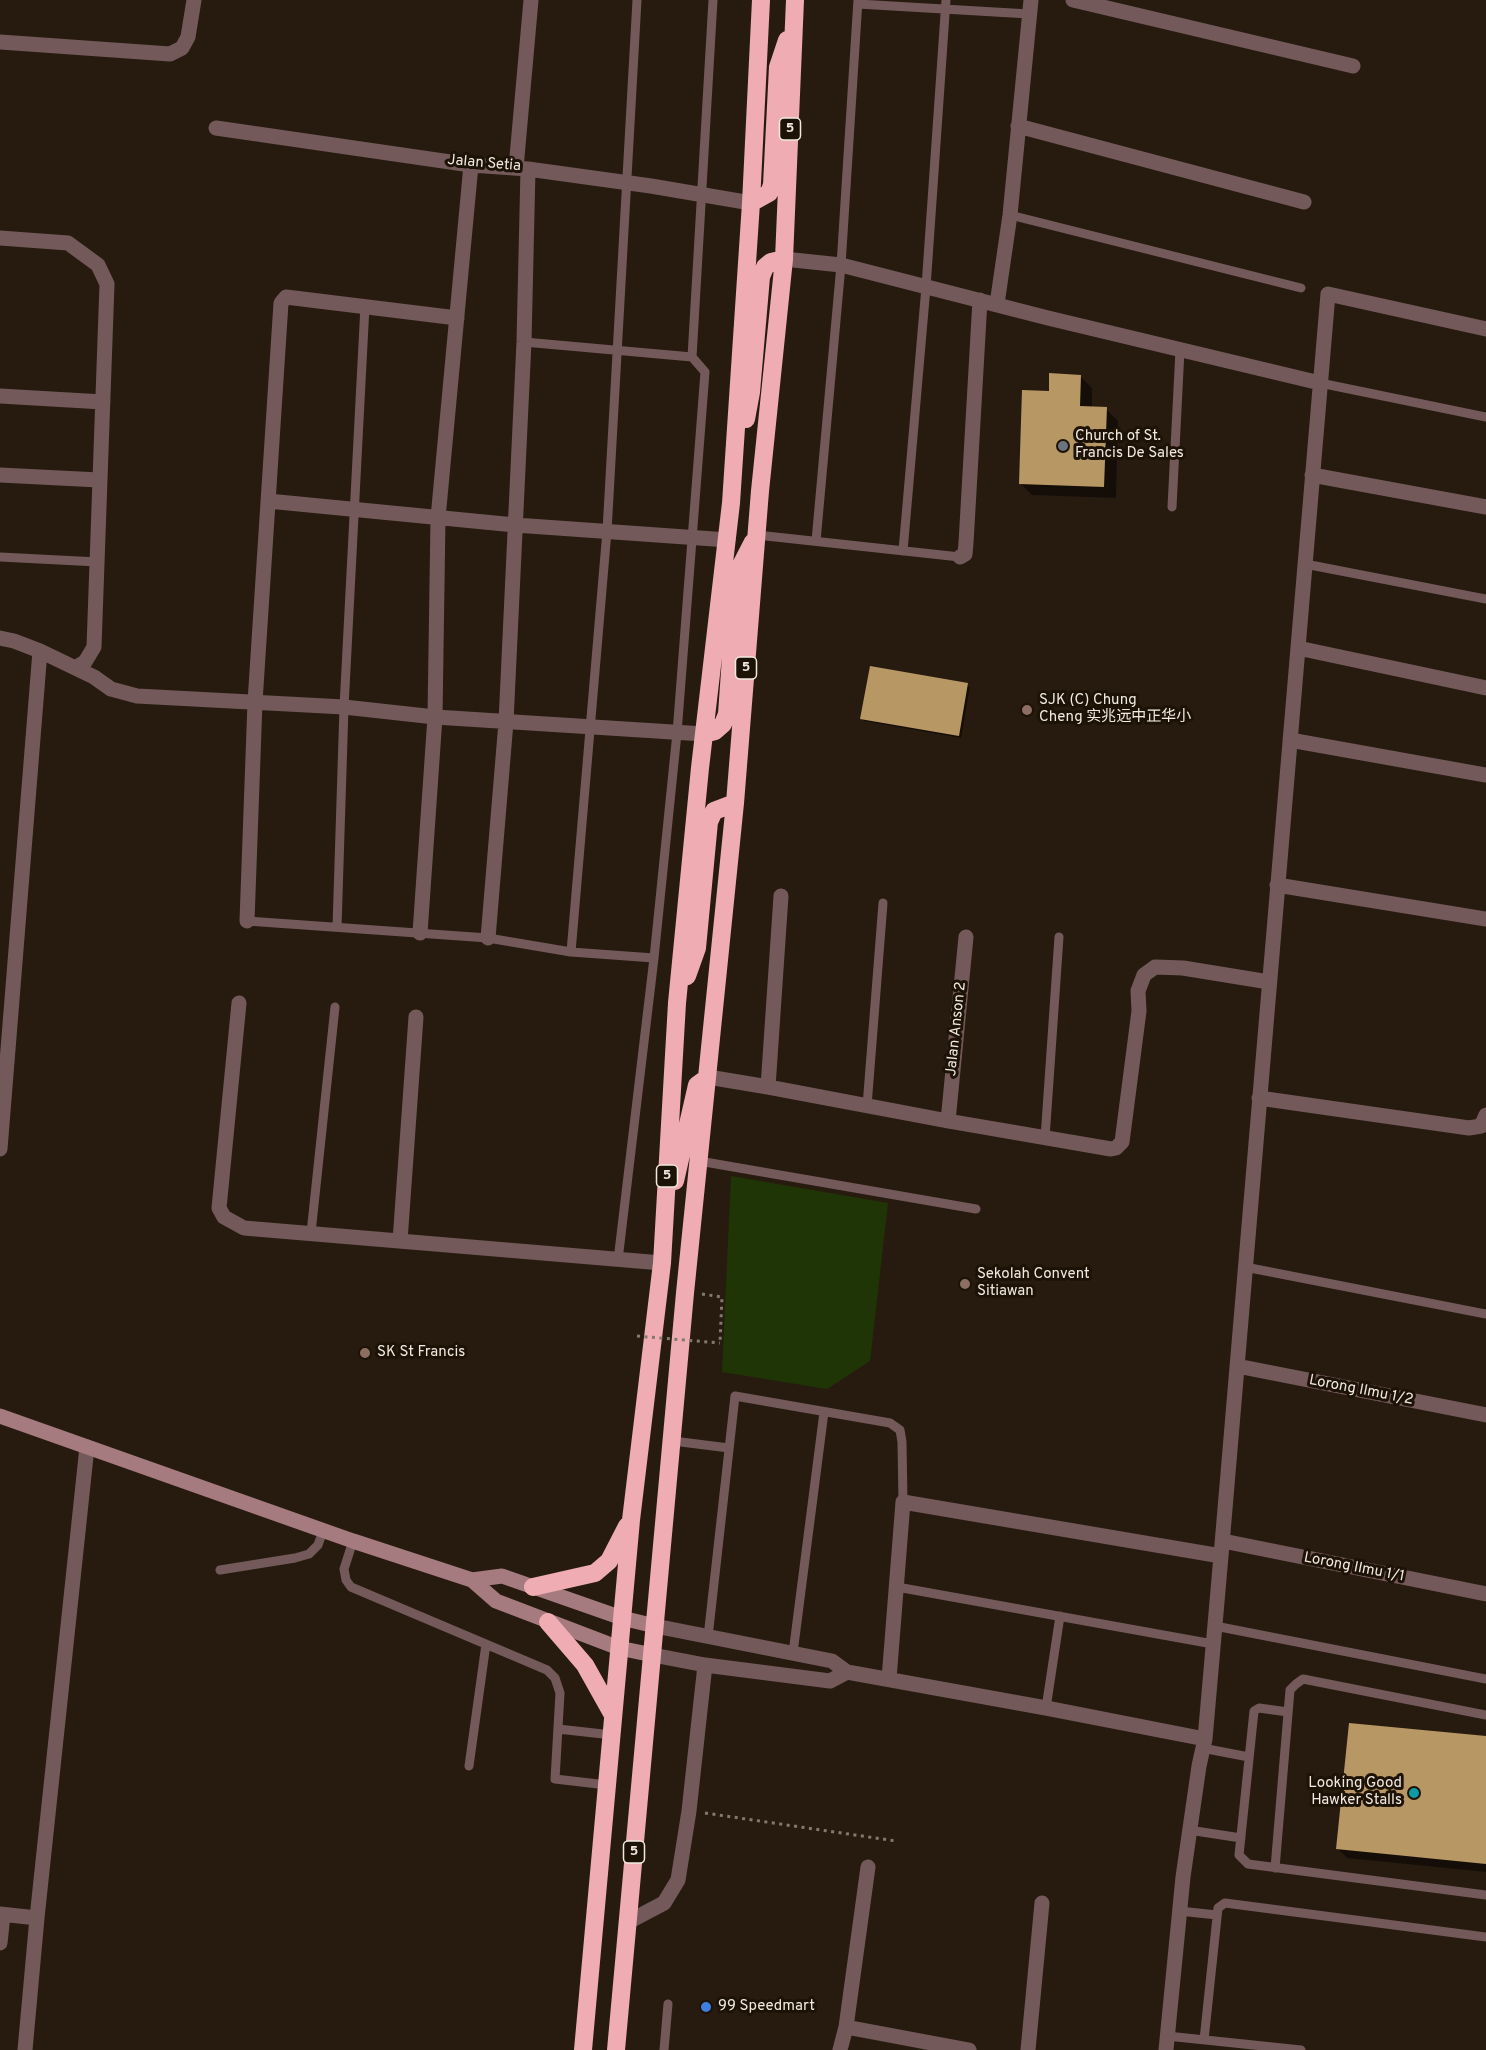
<!DOCTYPE html>
<html>
<head>
<meta charset="utf-8">
<style>
  body { margin:0 }
  canvas { display:block; background:#271b0f }
</style>
</head>
<body>
<canvas width="1486" height="2050"></canvas>
<script>
const g = document.querySelector('canvas').getContext('2d');
g.lineJoin = 'round';
function paint(path, color) { g.fillStyle = color; g.fill(path, 'evenodd'); }
const toPath = rows => new Path2D(rows.map(r => 'M' + r).join(''));
function strokePath(path, color, width, dash) { g.strokeStyle = color; g.lineWidth = width; g.lineCap = dash ? 'butt' : 'round'; g.setLineDash(dash || []); g.stroke(path); }
function drawText(font, color, halo, rows, align = 'center') {
  g.font = font + ' Overpass,"Noto Sans SC",sans-serif'; g.lineWidth = 6; g.setLineDash([]); g.textBaseline = 'middle'; g.strokeStyle = halo; g.fillStyle = color; for (const [text, x, y, turn = 0] of rows) {
    g.save(); g.translate(x, y); g.rotate((+turn || 0) * Math.PI / 180); g.textAlign = isNaN(turn) ? turn : align; if (halo) g.strokeText(text, 0, 0); g.fillText(text, 0, 0); g.restore();
  }
}
const green = toPath([
  [731,1176,888,1203,870,1361,827,1389,722,1372]
]);
const shadow = toPath([
  [1080,376,1092,388,1092,408,1106,409,1118,421,1116,498,1032,495,1020,483,1050,393],
  [967,685,970,687,961,738,864,721,862,718],
  [1486,1738,1486,1872,1347,1858,1338,1849]
]);
const building = toPath([
  [1049,373,1081,375,1080,406,1107,407,1104,487,1019,484,1022,390,1049,391],
  [870,666,968,683,959,736,860,719],
  [1349,1723,1486,1736,1486,1864,1336,1849]
]);
const path = toPath([
  [702,1294,722,1297,720,1343],
  [705,1813,896,1841]
]);
const lane = toPath([
  [858,4,1029,14],
  [1010,215,1301,288],
  [524,342,692,357],
  [1320,383,1486,417],
  [1172,507,1180,350],
  [757,535,960,557],
  [816,541,841,265,858,0],
  [903,551,926,287,946,0],
  [0,557,98,562],
  [1305,564,1486,599],
  [247,921,488,938,571,952,654,958],
  [337,927,344,707,365,306],
  [571,952,607,531,637,0],
  [867,1106,883,903],
  [1045,1138,1059,937],
  [699,1161,976,1209],
  [311,1233,335,1007],
  [618,1260,654,958,677,733,705,372,692,357,713,0],
  [1245,1267,1486,1314],
  [673,1441,729,1448],
  [353,1541,344,1569,346,1580,351,1587,547,1670,555,1678,560,1693,555,1779,607,1785],
  [220,1570,295,1558,309,1554,318,1545,323,1531],
  [897,1587,1213,1644],
  [1215,1626,1486,1679],
  [708,1637,735,1396,890,1423,900,1430,902,1442,903,1502],
  [793,1653,824,1412],
  [1046,1708,1060,1616],
  [1288,1712,1259,1708,1254,1711,1239,1855,1248,1864,1486,1895],
  [558,1729,612,1735],
  [1202,1748,1249,1757],
  [469,1766,486,1644],
  [1189,1830,1241,1838],
  [1275,1868,1290,1690,1296,1684,1303,1679,1486,1715],
  [1179,1911,1217,1915],
  [1167,2036,1301,2050],
  [1204,2040,1218,1908,1225,1903,1486,1937],
  [664,2050,668,2004]
]);
const street = toPath([
  [1073,0,1353,66],
  [0,42,170,54,182,48,188,37,194,0],
  [1018,126,1304,202],
  [216,128,471,165,528,169,651,186,751,203],
  [516,168,531,0],
  [0,238,68,243,98,265,107,284,94,647,85,662,75,668],
  [784,259,841,265,1048,318,1320,383],
  [997,304,1010,215,1031,0],
  [0,396,103,402],
  [0,475,99,480],
  [1312,475,1486,507],
  [268,501,515,525,728,540],
  [960,557,965,554,966,543,980,300],
  [0,638,14,641,40,651,94,677,111,689,137,696,344,707,435,717,704,734],
  [1298,648,1486,688],
  [1290,740,1486,775],
  [1277,885,1486,919],
  [247,921,255,702,281,303,286,297,457,318],
  [420,933,435,717,438,518,471,165],
  [488,938,506,722,524,342,528,169],
  [239,1003,219,1208,224,1217,244,1228,662,1263],
  [708,1077,768,1087,948,1121,1111,1149,1116,1148,1122,1142,1139,1011,1138,991,1144,975,1155,967,1183,968,1269,982],
  [768,1087,781,896],
  [1259,1098,1469,1128,1481,1126,1486,1115],
  [948,1121,966,937],
  [0,1149,40,651],
  [400,1241,416,1017],
  [1237,1366,1486,1415],
  [1223,1541,1486,1594],
  [655,1626,832,1661,847,1672,1046,1708,1205,1739],
  [653,1655,705,1665,830,1681,847,1672],
  [889,1679,903,1502,1221,1556],
  [0,1914,37,1918],
  [628,1922,664,1903,678,1880,689,1811,705,1665],
  [0,1943,3,1915],
  [846,2027,969,2050],
  [25,2050,37,1918,87,1447],
  [840,2050,846,2027,868,1867],
  [1028,2050,1042,1903],
  [1166,2050,1183,1877,1199,1766,1205,1739,1221,1556,1328,294,1486,329]
]);
const secondary = toPath([
  [0,1416,353,1541,472,1580,502,1576,622,1618,655,1626],
  [472,1580,496,1601,619,1648,653,1655]
]);
const highway = toPath([
  [751,203,769,193,772,185,778,67,787,40],
  [746,419,751,392,761,277,765,267,771,262,784,259],
  [704,734,715,731,723,724,727,714,737,573,753,542],
  [687,976,697,948,709,822,714,811,735,803],
  [675,1181,697,1085,704,1080],
  [533,1587,595,1573,609,1561,627,1526],
  [548,1622,585,1665,613,1715],
  [583,2050,631,1520,662,1263,677,1003,700,768,731,503,751,203,761,0],
  [616,2050,685,1293,735,803,760,491,784,259,795,0]
]);
const pathBridge = toPath([
  [637,1336,720,1343]
]);
const markers = [
  [1063,446,6,"#6b7280"],
  [1027,710,6,"#8d6e63"],
  [965,1284,6,"#8d6e63"],
  [365,1353,6,"#8d6e63"],
  [1414,1793,6,"#0f9aa8"],
  [706,2007,6,"#3f7fe0"]
];
const shields = [
  [790,129,21],
  [746,668,21],
  [667,1176,21],
  [634,1852,21]
];
const shieldNames = [
  ["5",790,129],
  ["5",746,668],
  ["5",667,1176],
  ["5",634,1852]
];
const streetNames = [
  ["Jalan Setia",484,164,5],
  ["Jalan Anson 2",957,1029,-84],
  ["Lorong Ilmu 1/2",1361,1391,11],
  ["Lorong Ilmu 1/1",1354,1568,11]
];
const poiNames = [
  ["Church of St.",1075,437],
  ["Francis De Sales",1075,454],
  ["SJK (C) Chung",1039,701],
  ["Cheng 实兆远中正华小",1039,718],
  ["Sekolah Convent",977,1275],
  ["Sitiawan",977,1292],
  ["SK St Francis",377,1353],
  ["Looking Good",1402,1784,"right"],
  ["Hawker Stalls",1402,1801,"right"],
  ["99 Speedmart",718,2007]
];
paint(green, '#1f3505');
paint(shadow, '#0007');
paint(building, '#b79763');
strokePath(path, '#83796f', 3, [3, 4.5]);
strokePath(lane, '#74595b', 9);
strokePath(street, '#74595b', 15);
strokePath(secondary, '#a57b7f', 15);
strokePath(highway, '#efacb3', 18);
strokePath(pathBridge, '#83796f', 3, [3, 4.5]);
for (const [x, y, r, color] of markers) { const dot = new Path2D(); dot.arc(x, y, r, 0, 2 * Math.PI); g.fillStyle = color; g.fill(dot); strokePath(dot, '#1d1206', 2); }
for (const [x, y, w] of shields) { const box = new Path2D(); box.roundRect(x - w / 2, y - 11, w, 22, 4.5); g.fillStyle = '#1d1206'; g.fill(box); strokePath(box, '#f1e9e1', 1.5); }
drawText('bold 14px', '#f1e9e1', null, shieldNames);
drawText('15px', '#f1e9e1', '#1d1206', streetNames);
drawText('15px', '#f1e9e1', '#1d1206', poiNames, 'left');
</script>
</body>
</html>
